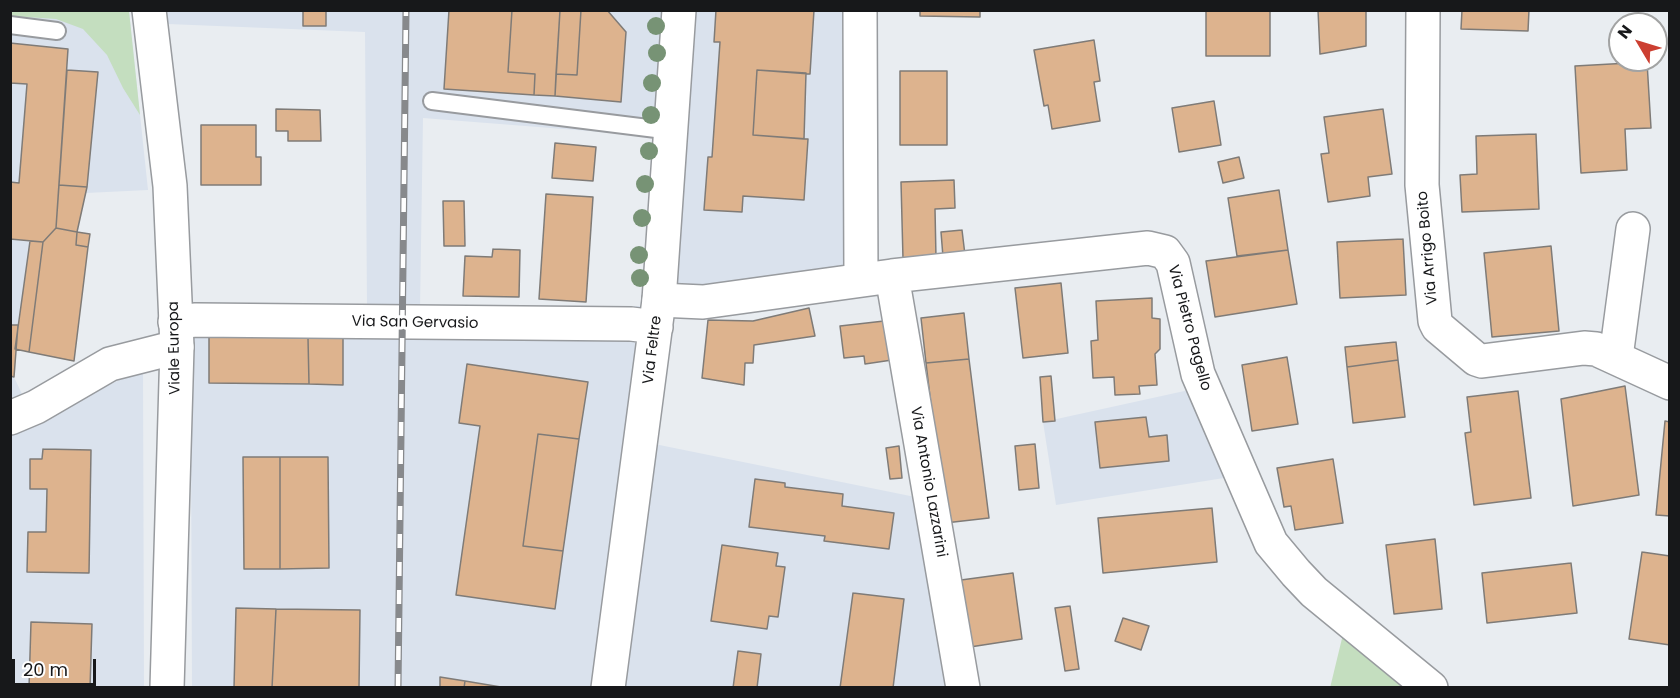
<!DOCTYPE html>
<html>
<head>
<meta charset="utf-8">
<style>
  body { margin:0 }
  #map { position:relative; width:1680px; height:698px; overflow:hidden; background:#e9edf1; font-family:Poppins,sans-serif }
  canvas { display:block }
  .frame { position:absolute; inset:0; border:12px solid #17181a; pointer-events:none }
  .north { position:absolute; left:1608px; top:12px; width:60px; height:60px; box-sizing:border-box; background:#fff; border:2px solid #a2a3a3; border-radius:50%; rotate:308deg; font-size:16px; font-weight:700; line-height:24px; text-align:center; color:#17181a }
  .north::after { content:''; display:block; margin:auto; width:21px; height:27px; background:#cc3f31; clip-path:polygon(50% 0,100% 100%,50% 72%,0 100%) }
  .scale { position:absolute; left:12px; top:659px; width:84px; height:27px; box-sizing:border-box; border:3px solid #17181a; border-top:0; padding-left:8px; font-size:18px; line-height:21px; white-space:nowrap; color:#17181a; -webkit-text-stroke:4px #fff; paint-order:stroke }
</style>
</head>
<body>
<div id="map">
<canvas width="1680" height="698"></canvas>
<div class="frame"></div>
<div class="north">N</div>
<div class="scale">20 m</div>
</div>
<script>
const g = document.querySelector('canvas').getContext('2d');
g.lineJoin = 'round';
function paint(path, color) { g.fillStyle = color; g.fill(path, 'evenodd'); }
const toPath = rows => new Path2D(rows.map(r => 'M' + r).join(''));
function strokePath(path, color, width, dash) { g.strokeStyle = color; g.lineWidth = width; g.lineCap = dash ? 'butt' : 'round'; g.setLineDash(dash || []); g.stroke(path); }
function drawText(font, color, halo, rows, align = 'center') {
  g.font = font + ' Poppins,sans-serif'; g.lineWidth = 6; g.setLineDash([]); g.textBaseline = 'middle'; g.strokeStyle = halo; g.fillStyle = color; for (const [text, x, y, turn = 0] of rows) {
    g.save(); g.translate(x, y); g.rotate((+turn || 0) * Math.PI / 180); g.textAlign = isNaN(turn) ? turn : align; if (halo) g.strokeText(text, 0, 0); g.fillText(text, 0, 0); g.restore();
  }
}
const built = toPath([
  [10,11,129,11,148,190,86,193,77,232,15,349,14,377,34,420,143,369,144,687,11,687],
  [166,11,844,11,845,275,644,306,625,438,925,499,956,687,192,687,191,442,195,302,367,306,365,32,168,24],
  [423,118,653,136,644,306,420,309],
  [1189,390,1230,477,1056,505,1043,422]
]);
const green = toPath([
  [10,11,129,11,140,115,123,88,107,55,83,29,56,19,11,16],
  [1345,626,1418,688,1330,688]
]);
const building = toPath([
  [303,10,326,10,326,26,303,26,303,10],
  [449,10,512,10,508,72,535,74,534,95,444,89,449,10],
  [512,10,560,10,555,96,534,95,535,74,508,72,512,10],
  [560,10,581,10,577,75,556,74,560,10],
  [581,10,607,10,626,32,621,102,555,96,556,74,577,75,581,10],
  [716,10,814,10,810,74,757,70,753,135,808,139,804,200,743,196,742,212,704,210,708,157,712,157,720,42,714,42,716,10],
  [920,10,980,10,980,17,920,16,920,10],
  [1206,10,1270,10,1270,56,1206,56,1206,10],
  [1318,10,1366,10,1366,46,1320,54,1318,10],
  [1462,10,1529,10,1528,31,1461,29,1462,10],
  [1094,40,1100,81,1094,82,1100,121,1052,129,1048,105,1044,106,1034,50,1094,40],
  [10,43,68,49,56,228,43,242,10,239,10,182,19,183,27,84,10,83,10,43],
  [1647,62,1651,128,1625,129,1627,170,1581,173,1575,66,1647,62],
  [67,70,98,72,87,187,59,185,67,70],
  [757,70,806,73,804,139,753,135,757,70],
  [900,71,947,71,947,145,900,145,900,71],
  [1214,101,1221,145,1179,152,1172,108,1214,101],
  [276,109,320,110,321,141,288,141,288,131,276,131,276,109],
  [1383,109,1392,174,1368,177,1370,196,1328,202,1321,154,1329,153,1324,117,1383,109],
  [201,125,256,125,256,157,261,157,261,185,201,185,201,125],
  [1536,134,1539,209,1462,212,1460,175,1477,174,1476,136,1536,134],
  [555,143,596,147,593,181,552,178,555,143],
  [1239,157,1244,178,1223,183,1218,162,1239,157],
  [954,180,955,208,935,209,936,258,903,259,901,182,954,180],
  [59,185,87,187,77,232,56,228,59,185],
  [1279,190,1288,250,1237,256,1228,198,1279,190],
  [546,194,593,197,586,302,539,299,546,194],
  [443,201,464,201,465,246,444,246,443,201],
  [56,228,77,232,76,245,88,247,74,361,29,352,43,242,56,228],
  [962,230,965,255,943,257,941,232,962,230],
  [77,232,90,234,88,247,76,245,77,232],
  [1403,239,1406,295,1340,298,1337,242,1403,239],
  [30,241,43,242,29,352,15,349,30,241],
  [1551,246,1559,331,1492,337,1484,253,1551,246],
  [493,249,520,250,519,297,463,296,465,256,492,257,493,249],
  [1288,250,1297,304,1215,317,1206,261,1288,250],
  [1061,283,1068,353,1023,358,1015,288,1061,283],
  [1152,298,1152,318,1160,319,1160,349,1155,354,1157,385,1139,386,1140,394,1115,395,1114,377,1093,378,1091,341,1098,340,1096,301,1152,298],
  [809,308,815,336,754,345,753,363,745,363,744,385,702,378,708,320,753,321,809,308],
  [964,313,969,359,926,363,921,318,964,313],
  [893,320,892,360,865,364,864,356,844,358,840,326,893,320],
  [10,325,18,325,14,377,10,376,10,325],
  [209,336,308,338,309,384,209,383,209,336],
  [308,338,343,338,343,385,309,384,308,338],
  [1396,342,1398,360,1347,367,1345,347,1396,342],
  [1287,357,1298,424,1252,431,1242,365,1287,357],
  [969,359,989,518,945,523,926,363,969,359],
  [1398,360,1405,417,1353,423,1347,367,1398,360],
  [467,364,588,382,579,439,538,434,523,546,563,551,555,609,456,595,480,426,459,423,467,364],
  [1051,376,1055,421,1043,422,1040,377,1051,376],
  [1625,386,1639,495,1573,506,1561,399,1625,386],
  [1518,391,1531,498,1474,505,1465,433,1471,432,1467,397,1518,391],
  [1146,417,1149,437,1167,435,1169,461,1100,468,1095,422,1146,417],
  [1665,421,1670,422,1670,516,1656,515,1665,421],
  [538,434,579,439,563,551,523,546,538,434],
  [1035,444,1039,488,1019,490,1015,446,1035,444],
  [899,446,902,478,890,479,886,448,899,446],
  [43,449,91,450,89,573,27,572,28,532,46,532,47,489,30,489,30,459,42,459,43,449],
  [243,457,280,457,280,569,244,569,243,457],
  [280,457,328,457,329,568,280,569,280,457],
  [1333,459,1343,523,1295,530,1291,506,1284,507,1277,468,1333,459],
  [755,479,785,483,785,487,843,494,842,506,894,513,889,549,824,541,825,536,749,527,755,479],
  [1212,508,1217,562,1103,573,1098,518,1212,508],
  [1435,539,1442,609,1394,614,1386,545,1435,539],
  [722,545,778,553,776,566,785,567,778,617,769,616,767,629,711,621,722,545],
  [1642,552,1670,556,1670,645,1629,639,1642,552],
  [1571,563,1577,613,1487,623,1482,573,1571,563],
  [1013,573,1022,639,970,647,961,580,1013,573],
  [853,593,904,599,893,688,840,688,853,593],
  [1070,606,1079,669,1065,671,1055,608,1070,606],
  [236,608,276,609,272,688,234,688,236,608],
  [276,609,360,610,359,688,272,688,276,609],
  [1123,618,1149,626,1141,650,1115,641,1123,618],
  [31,622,92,624,90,688,29,688,31,622],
  [738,651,761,654,757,688,733,688,738,651],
  [440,677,465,681,464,688,440,688,440,677],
  [465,681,507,688,464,688,465,681]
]);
const lane = toPath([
  [10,25,57,31],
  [432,101,672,131]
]);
const street = toPath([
  [860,10,861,280],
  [1423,10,1422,185,1435,321,1438,327,1476,359,1482,361,1584,348,1596,349,1670,383],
  [892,276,963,688],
  [659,300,703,302,892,276,1148,248,1165,252,1173,263,1198,374,1271,543,1296,573,1314,592,1431,688],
  [1616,357,1633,229]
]);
const secondary = toPath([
  [175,322,196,320,631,324,656,327],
  [10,418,36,407,110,364,177,347],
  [608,688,659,300,679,10]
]);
const primary = toPath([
  [149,10,170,186,177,347,167,688]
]);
const rail = toPath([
  [398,688,406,10]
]);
const trees = [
  [656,26],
  [657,53],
  [652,83],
  [651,115],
  [649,151],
  [645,184],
  [642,218],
  [639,255],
  [640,278]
];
const streetNames = [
  ["Via Arrigo Boito",1428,248,-95],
  ["Via San Gervasio",415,323,1],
  ["Via Pietro Pagello",1189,328,75],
  ["Viale Europa",175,348,-91],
  ["Via Feltre",653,350,-83],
  ["Via Antonio Lazzarini",928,482,80]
];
paint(built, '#dae2ed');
paint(green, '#c4debf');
paint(building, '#ddb38e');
strokePath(building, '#7f7b77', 1.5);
strokePath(lane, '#989b9f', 20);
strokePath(street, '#989b9f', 36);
strokePath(secondary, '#989b9f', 36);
strokePath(primary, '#989b9f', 36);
strokePath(lane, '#fff', 16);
strokePath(street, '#fff', 33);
strokePath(secondary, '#fff', 33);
strokePath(primary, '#fff', 33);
strokePath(rail, '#87898c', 7);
strokePath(rail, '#fff', 4.5, [14]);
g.fillStyle = '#779375';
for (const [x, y] of trees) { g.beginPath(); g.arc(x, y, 9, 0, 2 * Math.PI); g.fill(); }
drawText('15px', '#17181a', '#fff', streetNames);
</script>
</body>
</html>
